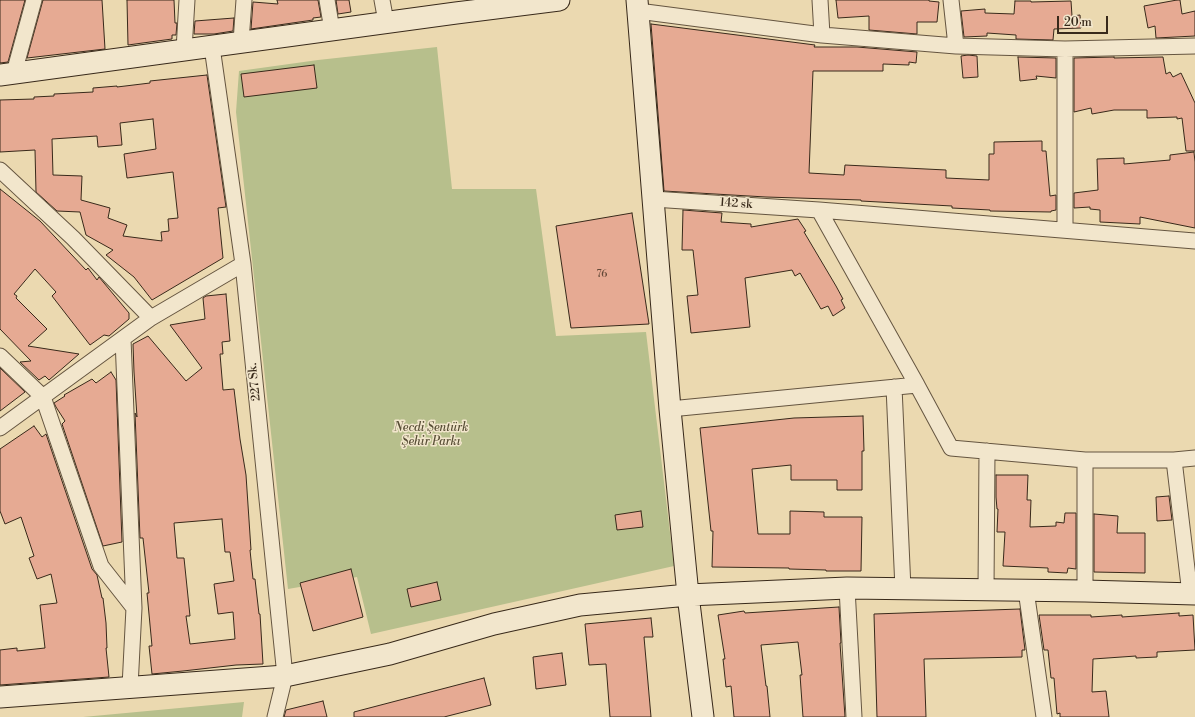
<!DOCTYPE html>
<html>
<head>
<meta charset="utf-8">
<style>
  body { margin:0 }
  #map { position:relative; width:1195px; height:717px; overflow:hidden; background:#ebd9b0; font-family:"Libre Bodoni",serif }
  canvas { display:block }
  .scale { position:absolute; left:1057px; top:16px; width:51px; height:18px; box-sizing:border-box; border:2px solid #38291a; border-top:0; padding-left:5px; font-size:12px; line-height:14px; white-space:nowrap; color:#38291a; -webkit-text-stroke:3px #f2e6cc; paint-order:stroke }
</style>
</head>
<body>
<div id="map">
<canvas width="1195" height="717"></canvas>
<div class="scale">20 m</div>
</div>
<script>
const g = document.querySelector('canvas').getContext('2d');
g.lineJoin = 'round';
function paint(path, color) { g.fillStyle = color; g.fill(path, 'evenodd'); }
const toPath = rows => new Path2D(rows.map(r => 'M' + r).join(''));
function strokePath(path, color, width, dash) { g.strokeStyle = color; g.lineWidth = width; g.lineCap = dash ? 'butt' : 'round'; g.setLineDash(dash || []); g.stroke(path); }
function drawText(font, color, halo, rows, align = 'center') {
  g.font = font + ' "Libre Bodoni",serif'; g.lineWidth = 3; g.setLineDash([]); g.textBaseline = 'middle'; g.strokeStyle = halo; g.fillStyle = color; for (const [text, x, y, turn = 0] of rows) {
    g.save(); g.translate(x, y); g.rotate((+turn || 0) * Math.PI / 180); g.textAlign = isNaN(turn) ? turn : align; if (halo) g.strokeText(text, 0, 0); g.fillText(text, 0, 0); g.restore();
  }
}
const green = toPath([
  [437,47,452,189,536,189,556,336,646,332,674,566,371,634,357,577,288,589,236,112,239,71,318,60],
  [244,702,242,717,83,717]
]);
const building = toPath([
  [0,0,25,0,8,62,0,63,0,0],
  [43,0,102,0,105,49,27,58,43,0],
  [127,0,174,0,175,23,177,23,176,35,172,35,172,39,128,45,127,0],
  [277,0,318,0,321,17,313,18,313,20,251,29,253,2,278,4,277,0],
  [336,0,349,0,351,12,338,14,336,0],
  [836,0,929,0,929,1,939,2,937,22,917,22,917,34,869,30,869,16,838,18,836,0],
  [1177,0,1180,0,1182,14,1195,11,1195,36,1156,38,1155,26,1148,28,1144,6,1177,0],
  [1015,1,1031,1,1031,2,1071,1,1072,16,1080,15,1081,28,1054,29,1053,40,1016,39,1016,35,987,33,987,36,964,37,961,11,985,9,985,13,1014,14,1015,1],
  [234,18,233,31,214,34,194,34,195,21,234,18],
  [651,24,815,45,814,47,857,47,917,52,916,63,909,62,909,65,883,64,883,71,813,71,809,173,844,175,845,165,946,170,946,178,989,180,989,154,994,154,994,142,1042,141,1042,151,1046,151,1050,196,1056,195,1056,210,1051,211,1051,212,990,211,990,210,952,208,952,206,861,201,861,200,766,197,664,191,651,24],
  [968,55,977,56,978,77,963,78,961,56,968,55],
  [1018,57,1056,58,1056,78,1036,76,1037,79,1020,81,1018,57],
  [1114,57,1114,58,1163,57,1166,74,1170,72,1173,77,1181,73,1195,103,1195,151,1186,151,1182,118,1177,119,1177,117,1147,118,1147,110,1114,110,1092,114,1091,108,1074,112,1074,58,1114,57],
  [314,65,317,88,244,97,241,74,314,65],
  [207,75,226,207,218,208,223,258,152,300,134,277,106,255,113,250,86,235,80,212,57,211,36,192,35,150,0,152,0,100,34,99,34,97,54,96,54,94,93,92,93,88,117,86,117,87,150,83,150,81,207,75],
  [153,119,156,149,124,154,127,178,173,172,178,218,168,219,169,231,161,232,162,241,123,236,127,225,108,218,110,208,81,200,82,176,53,175,52,139,97,136,98,147,122,145,120,123,153,119],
  [1194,152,1195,162,1195,228,1140,217,1140,224,1100,222,1100,210,1090,209,1090,207,1074,208,1074,193,1098,190,1097,159,1124,158,1124,164,1170,160,1170,155,1194,152],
  [0,189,40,221,86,270,88,268,97,280,99,277,129,313,129,319,109,336,104,335,90,345,52,296,56,292,35,269,14,294,17,296,16,298,47,329,28,346,79,354,49,380,45,376,39,380,20,362,31,361,0,329,0,189],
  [683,210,722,213,721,222,751,224,751,227,798,219,806,231,804,232,836,286,843,299,841,300,845,308,833,316,828,306,821,309,800,273,795,276,792,270,745,278,750,327,691,333,687,296,698,295,693,250,682,250,683,210],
  [632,213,649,324,571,328,556,226,632,213],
  [226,294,230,341,222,342,223,354,220,354,223,390,234,389,240,439,246,475,251,550,250,550,253,579,255,579,259,614,260,614,263,664,236,665,183,671,152,674,149,646,152,646,147,593,149,593,143,538,140,538,135,413,137,417,134,372,133,344,148,336,186,381,202,368,170,325,205,319,203,298,206,296,226,294],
  [222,519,225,552,230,552,234,581,214,584,218,614,233,612,235,639,190,644,186,616,190,616,184,558,177,558,174,523,222,519],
  [0,368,25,392,0,411,0,368],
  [111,372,116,380,122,542,103,546,62,424,65,421,56,407,54,403,65,396,64,395,92,379,96,383,111,372],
  [863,416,864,451,862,451,862,490,837,490,837,480,791,480,791,465,752,469,758,534,790,534,790,511,824,512,824,517,862,517,861,571,826,571,826,570,789,569,789,568,712,567,713,531,711,531,700,428,794,418,863,416],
  [34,426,42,437,46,434,92,569,97,575,102,598,103,598,106,623,107,648,106,648,109,677,0,685,0,650,17,648,17,651,45,648,40,605,57,603,51,574,37,579,29,558,34,556,21,517,5,524,0,511,0,449,34,426],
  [996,475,1028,475,1027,500,1031,500,1030,527,1056,526,1056,522,1064,523,1065,513,1076,513,1076,569,1068,568,1067,573,1048,572,1048,568,1003,566,1005,532,997,532,998,509,997,509,996,497,996,475],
  [1169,496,1172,520,1157,521,1156,497,1169,496],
  [641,511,643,527,617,530,615,515,641,511],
  [1094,514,1118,516,1117,533,1145,533,1145,573,1094,572,1094,514],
  [351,569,363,617,313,631,300,583,351,569],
  [437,582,441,600,411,607,407,589,437,582],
  [839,607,841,643,840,643,845,717,803,717,800,675,802,675,798,642,761,645,766,686,767,686,770,717,734,717,731,686,726,687,723,659,725,659,718,615,744,611,745,613,839,607],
  [1020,609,1025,650,1022,650,1022,657,924,659,926,717,877,717,874,614,1020,609],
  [1179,613,1179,616,1193,615,1195,650,1157,652,1157,657,1136,658,1136,656,1093,659,1092,692,1106,691,1109,717,1060,717,1060,713,1057,714,1054,678,1051,678,1048,650,1044,650,1039,615,1091,615,1091,617,1122,615,1122,617,1179,613],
  [651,618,653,637,644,637,651,717,610,717,606,664,589,665,585,624,651,618],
  [562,653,566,685,536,689,533,657,562,653],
  [484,678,491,705,444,717,354,717,354,712,484,678],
  [323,701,327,717,284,717,286,710,323,701]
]);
const street = toPath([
  [327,0,332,30],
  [382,0,386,22],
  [820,0,822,35],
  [951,0,956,46],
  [638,11,822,35,956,46,1065,49,1195,46],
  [241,42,244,0],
  [212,47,243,264,285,676,275,717],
  [1065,49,1065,230],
  [184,50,187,0],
  [14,73,34,0],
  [0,170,73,238,151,318],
  [653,199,819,210],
  [123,339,134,608,130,687],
  [0,356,43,397,101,566,134,608],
  [917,385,951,448,1085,460,1174,460,1195,458],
  [894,387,903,589],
  [670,409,917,385,819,210,1195,241],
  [0,428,151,318,243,264],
  [1174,460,1190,594],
  [847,588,854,717],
  [986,590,987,451],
  [1026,590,1044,717],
  [1085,591,1085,460]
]);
const secondary = toPath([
  [637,0,670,409,688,595,703,717],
  [0,75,456,13,559,0],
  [0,697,285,676,390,654,494,624,580,605,688,595,847,588,1085,591,1195,594]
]);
const numberNames = [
  ["76",602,275]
];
const streetNames = [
  ["142 sk",736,204,4],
  ["227 Sk.",255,382,-96]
];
const parkNames = [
  ["Necdi Şentürk",431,428],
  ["Şehir Parkı",431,442]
];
paint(green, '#b7bf8c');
paint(building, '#e6aa93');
strokePath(building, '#38291a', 1);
strokePath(street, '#655540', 17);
strokePath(secondary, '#38291a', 23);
strokePath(street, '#f2e6cc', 15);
strokePath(secondary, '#f2e6cc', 21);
drawText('10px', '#644938', null, numberNames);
drawText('12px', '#38291a', '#f2e6cc', streetNames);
drawText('italic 12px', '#584e36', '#f2e6cc', parkNames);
</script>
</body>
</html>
